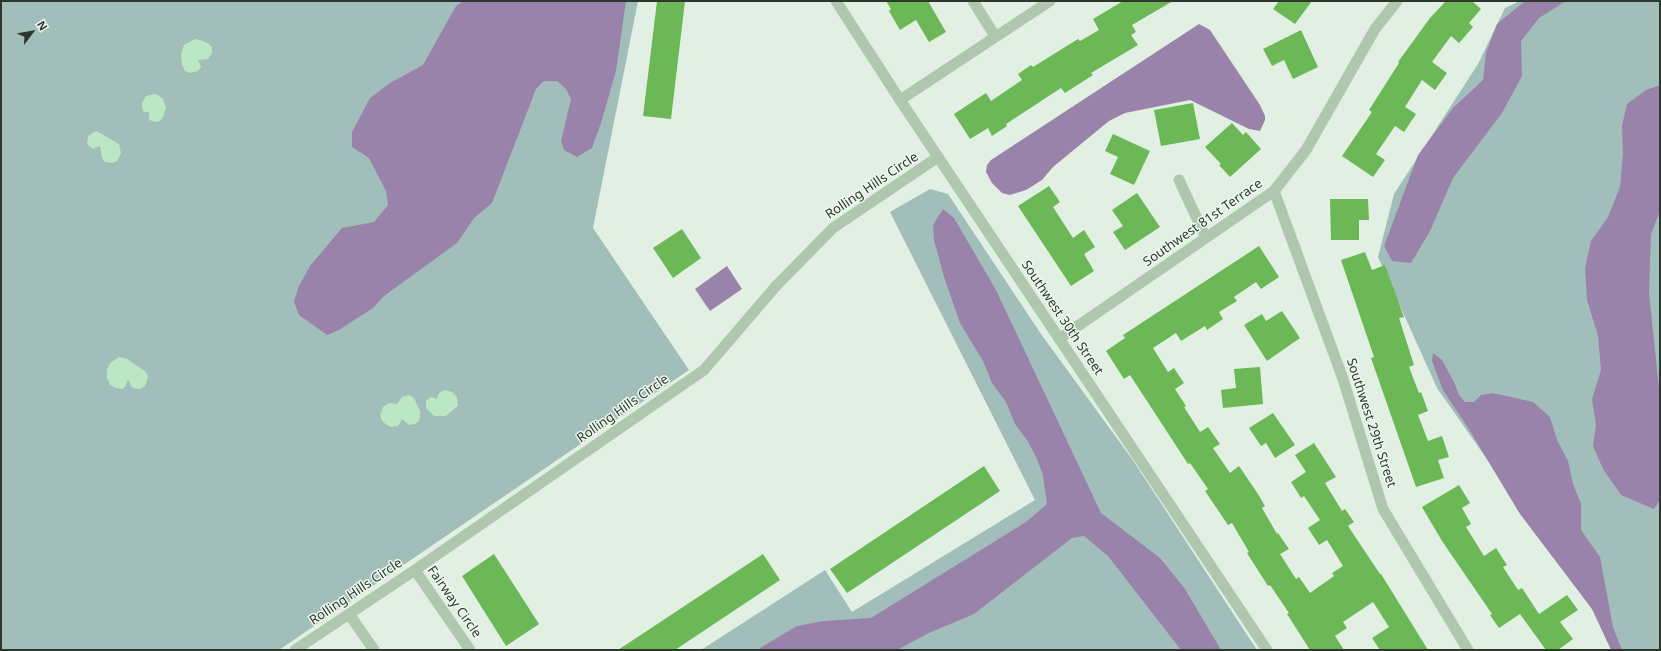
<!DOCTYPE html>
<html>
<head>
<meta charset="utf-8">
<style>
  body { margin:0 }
  #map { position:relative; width:1661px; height:651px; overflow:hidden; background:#e1f0e2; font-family:"Noto Sans",sans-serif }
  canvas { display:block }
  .frame { position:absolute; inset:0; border:2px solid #2d372b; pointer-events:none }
  .north { position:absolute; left:12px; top:12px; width:40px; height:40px; -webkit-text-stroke:3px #edf8ee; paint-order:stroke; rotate:58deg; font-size:11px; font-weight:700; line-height:16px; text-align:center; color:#2d372b }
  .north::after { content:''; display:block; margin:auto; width:14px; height:18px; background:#2d372b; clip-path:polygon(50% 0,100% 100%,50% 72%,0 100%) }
</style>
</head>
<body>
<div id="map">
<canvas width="1661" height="651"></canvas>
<div class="frame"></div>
<div class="north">N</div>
</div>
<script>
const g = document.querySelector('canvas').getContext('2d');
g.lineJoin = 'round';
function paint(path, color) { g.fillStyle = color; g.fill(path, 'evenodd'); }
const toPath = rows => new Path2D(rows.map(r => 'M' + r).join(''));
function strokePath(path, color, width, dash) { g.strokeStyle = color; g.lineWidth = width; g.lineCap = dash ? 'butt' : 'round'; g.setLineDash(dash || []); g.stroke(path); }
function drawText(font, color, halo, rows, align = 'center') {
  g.font = font + ' "Noto Sans",sans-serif'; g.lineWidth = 3; g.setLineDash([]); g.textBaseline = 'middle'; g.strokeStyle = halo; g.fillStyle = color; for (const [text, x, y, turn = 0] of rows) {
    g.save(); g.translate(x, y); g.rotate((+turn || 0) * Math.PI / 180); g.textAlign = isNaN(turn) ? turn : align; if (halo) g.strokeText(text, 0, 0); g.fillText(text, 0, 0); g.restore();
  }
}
const green = toPath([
  [1,1,638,1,593,228,689,370,279,650,1,650],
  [1520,1,1660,1,1660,650,1618,650,1592,609,1437,388,1378,257,1394,194,1478,64,1505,8],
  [930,189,948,194,1041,334,1132,459,1257,650,701,650,825,570,852,612,1035,500,890,212]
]);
const sand = toPath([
  [195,39,203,41,209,44,212,48,212,53,208,59,198,60,201,67,198,71,190,73,185,71,182,65,181,54,184,45],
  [154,94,158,95,163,99,166,107,163,117,160,121,156,122,149,120,149,112,144,112,142,107,142,103,146,96],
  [96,131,100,133,119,144,121,153,117,161,112,163,105,162,102,158,100,146,93,149,87,144,88,136],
  [119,357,127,359,146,372,148,377,145,386,140,389,133,388,131,386,128,379,125,387,122,389,116,388,110,385,107,378,107,370,110,363],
  [445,390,452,392,457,397,458,406,446,416,434,416,426,408,426,401,431,397,437,399,439,393],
  [409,395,414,398,420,411,420,416,419,421,415,424,409,425,402,419,398,426,391,427,387,425,382,421,380,415,383,407,389,403,397,404,402,397]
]);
const water = toPath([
  [463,1,626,1,616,71,601,123,592,148,577,157,564,150,561,141,571,99,566,89,557,81,544,81,536,89,492,203,474,218,457,243,384,296,373,308,339,330,327,335,299,315,294,302,298,288,310,266,342,228,374,222,388,205,386,191,369,158,352,147,352,132,370,98,390,83,423,65,456,6],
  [1525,1,1566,1,1539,18,1521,41,1522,76,1502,113,1453,178,1430,231,1411,263,1392,261,1384,246,1418,155,1453,108,1483,80,1486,53,1497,24],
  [1199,24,1210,30,1260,105,1265,116,1265,120,1260,131,1249,129,1190,100,1125,113,1109,121,1053,167,1042,180,1026,190,1010,195,1002,193,992,183,986,172,987,165,991,160],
  [1660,85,1660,211,1651,234,1649,293,1660,398,1660,500,1654,509,1621,495,1603,469,1593,446,1596,425,1592,399,1601,370,1598,336,1587,300,1585,268,1591,241,1608,217,1620,187,1623,154,1622,126,1627,104,1646,90],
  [943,209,954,218,996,290,1101,513,1160,558,1185,589,1221,650,1181,650,1108,556,1084,536,1072,538,974,614,929,633,897,650,759,650,760,648,797,626,824,621,871,618,1026,522,1047,504,1043,475,1036,457,1027,440,1015,424,1006,402,992,383,983,361,960,323,944,277,934,240,933,225],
  [727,266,742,289,710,311,695,289],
  [1433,353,1442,360,1454,382,1459,395,1465,402,1474,402,1481,395,1493,393,1533,402,1550,417,1557,440,1568,461,1573,484,1581,504,1581,530,1600,557,1613,627,1622,650,1611,650,1592,609,1520,514,1470,431,1443,390,1432,361]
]);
const building = toPath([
  [657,1,685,1,671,119,643,116],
  [886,1,928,1,946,32,929,42,916,20,900,30,889,11,891,9],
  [1123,1,1173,1,1132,25,1136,32,1131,35,1138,45,1091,73,1093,75,1065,93,1061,88,1006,124,1007,126,992,136,988,128,970,139,954,114,986,93,991,101,1022,80,1018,74,1031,65,1033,67,1078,39,1080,41,1099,30,1093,19],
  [1279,1,1312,1,1295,24,1273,9],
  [1446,1,1472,1,1481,9,1469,23,1473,27,1459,43,1451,36,1432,62,1447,73,1435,90,1422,80,1405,107,1416,114,1404,132,1395,126,1376,154,1385,160,1373,177,1342,156,1372,112,1369,110,1399,63,1398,62,1430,18],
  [1301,30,1318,67,1293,79,1284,60,1272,66,1263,49],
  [1193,103,1200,139,1161,146,1154,110],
  [1232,123,1243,135,1246,132,1261,149,1230,177,1219,165,1221,164,1205,147],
  [1113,134,1150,151,1134,185,1110,174,1118,157,1105,151],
  [1049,186,1060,202,1053,207,1073,238,1084,230,1095,247,1084,254,1094,271,1071,286,1018,206],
  [1137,193,1160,227,1125,250,1113,232,1123,226,1112,210],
  [1330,199,1368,199,1369,220,1359,220,1359,240,1331,240],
  [682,229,701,258,673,278,653,248],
  [1259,246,1279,277,1261,289,1256,282,1234,297,1237,301,1219,312,1223,319,1207,330,1205,326,1181,341,1176,333,1153,348,1168,372,1174,368,1184,383,1175,389,1186,406,1184,407,1200,432,1208,427,1220,444,1213,448,1230,473,1239,466,1258,494,1265,506,1262,508,1277,534,1278,533,1289,549,1280,554,1296,579,1299,577,1310,593,1334,576,1332,573,1343,566,1327,540,1319,545,1308,528,1320,520,1304,496,1301,498,1291,482,1306,472,1295,455,1314,443,1336,477,1325,483,1342,511,1345,509,1354,522,1348,526,1380,574,1381,574,1428,650,1380,650,1372,638,1389,627,1373,602,1343,622,1347,628,1335,636,1344,650,1310,650,1287,614,1289,613,1270,585,1268,586,1247,553,1249,552,1232,523,1228,525,1205,491,1208,489,1190,463,1188,464,1130,375,1124,379,1106,351,1125,338,1123,335],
  [1365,252,1372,270,1385,265,1404,317,1399,318,1414,365,1409,367,1419,393,1421,392,1428,411,1418,415,1428,441,1442,436,1449,457,1438,460,1444,478,1416,487,1371,358,1374,357,1341,260],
  [1282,311,1300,338,1267,361,1244,325,1262,314,1266,321],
  [1260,367,1263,404,1223,408,1221,390,1236,388,1234,369],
  [1273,413,1295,445,1275,458,1266,443,1261,446,1249,428],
  [984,466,1000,491,847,593,830,569],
  [1459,485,1470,503,1462,508,1471,524,1466,527,1484,556,1496,548,1507,565,1503,567,1518,590,1522,588,1539,614,1567,595,1578,610,1560,622,1573,639,1558,650,1546,650,1520,614,1499,628,1490,615,1492,614,1442,541,1422,507],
  [494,554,539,624,506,646,462,576],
  [763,554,780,580,675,650,618,650]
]);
const minor = toPath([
  [973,1,995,36],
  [900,100,1050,1],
  [1179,180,1206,238],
  [1274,191,1343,379,1383,509,1468,650],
  [1059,339,1274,191,1306,150,1375,29,1397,1],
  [415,570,470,650],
  [349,614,374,650],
  [295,650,415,570,704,370,776,286,833,228,938,157]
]);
const tertiary = toPath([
  [836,1,900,100,1267,650]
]);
const streetNames = [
  ["Rolling Hills Circle",872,186,-34],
  ["Southwest 81st Terrace",1203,223,-35],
  ["Southwest 30th Street",1062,318,56],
  ["Rolling Hills Circle",623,409,-35],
  ["Southwest 29th Street",1371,423,72],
  ["Rolling Hills Circle",356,592,-34],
  ["Fairway Circle",454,602,55]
];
paint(green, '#a2beba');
paint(sand, '#bce7c4');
paint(water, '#9a83aa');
paint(building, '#6cb857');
strokePath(minor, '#aec7ae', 11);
strokePath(tertiary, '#aec7ae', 11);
drawText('13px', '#2d372b', '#edf8ee', streetNames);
</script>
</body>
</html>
